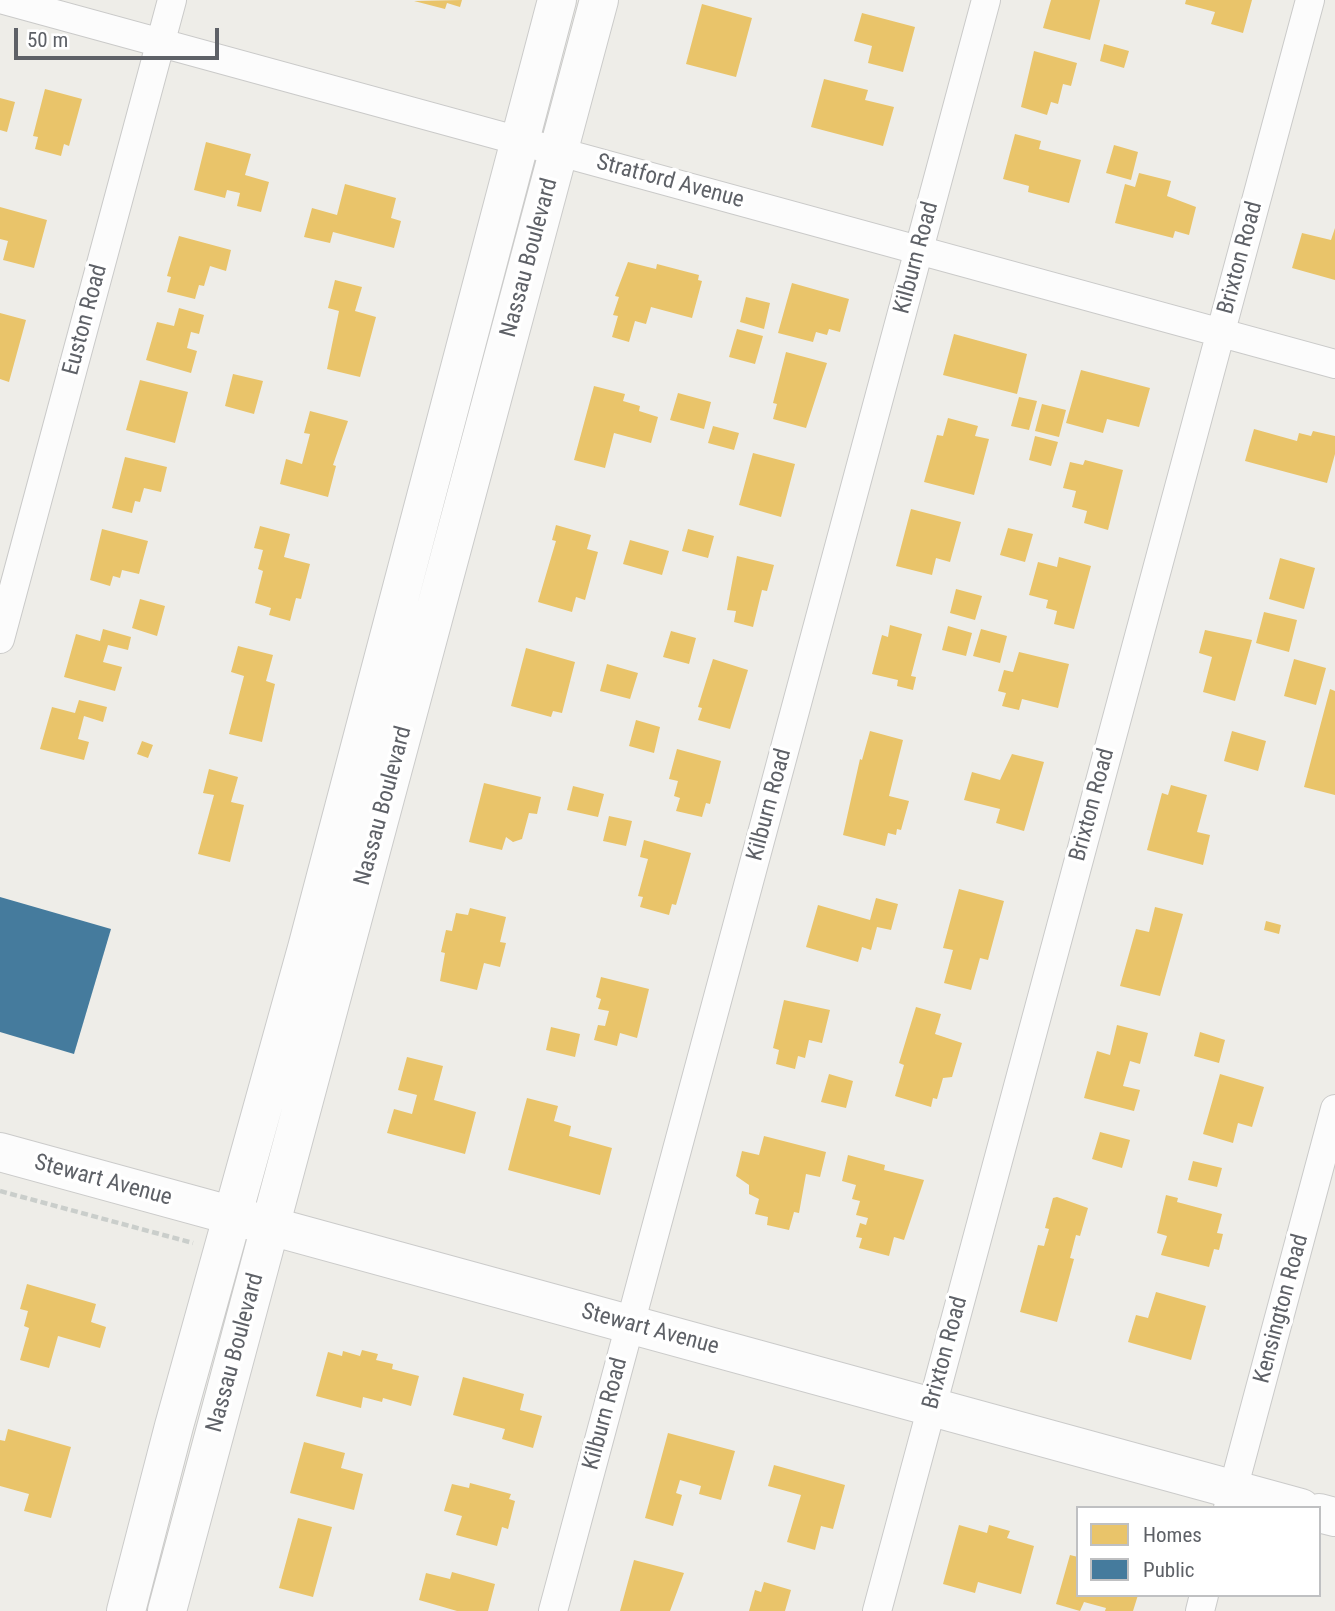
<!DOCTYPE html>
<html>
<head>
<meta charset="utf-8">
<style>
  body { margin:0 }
  #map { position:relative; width:1335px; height:1611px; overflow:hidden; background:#eeede8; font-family:"Roboto Condensed",sans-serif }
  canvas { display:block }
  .legend { position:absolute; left:1076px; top:1506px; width:245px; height:91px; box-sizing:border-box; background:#fff; border:2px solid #bfc0c2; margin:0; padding:9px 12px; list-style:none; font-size:21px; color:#5e6167 }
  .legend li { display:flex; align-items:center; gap:14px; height:35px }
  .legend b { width:35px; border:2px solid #bfc0c2 }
  .scale { position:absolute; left:14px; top:28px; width:205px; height:32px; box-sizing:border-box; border:4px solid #5e6167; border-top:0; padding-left:9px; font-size:21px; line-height:24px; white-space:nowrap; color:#5e6167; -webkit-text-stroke:5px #fff; paint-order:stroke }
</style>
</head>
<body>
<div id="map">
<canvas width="1335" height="1611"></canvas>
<ul class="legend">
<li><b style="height:19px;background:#e9c46a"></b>Homes</li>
<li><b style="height:19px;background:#457b9d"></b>Public</li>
</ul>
<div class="scale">50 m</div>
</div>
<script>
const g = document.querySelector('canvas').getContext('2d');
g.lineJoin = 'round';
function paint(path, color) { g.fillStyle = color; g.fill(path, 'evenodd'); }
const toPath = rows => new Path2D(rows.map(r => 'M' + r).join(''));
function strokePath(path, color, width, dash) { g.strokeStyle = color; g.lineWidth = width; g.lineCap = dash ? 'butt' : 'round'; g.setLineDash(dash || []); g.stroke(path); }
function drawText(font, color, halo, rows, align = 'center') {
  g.font = font + ' "Roboto Condensed",sans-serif'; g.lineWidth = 7; g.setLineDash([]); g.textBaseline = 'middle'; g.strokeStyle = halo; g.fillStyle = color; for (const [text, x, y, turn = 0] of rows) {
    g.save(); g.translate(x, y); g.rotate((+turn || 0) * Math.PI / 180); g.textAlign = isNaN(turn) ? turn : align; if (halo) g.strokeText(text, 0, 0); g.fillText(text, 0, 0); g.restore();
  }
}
const homes = toPath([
  [462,0,460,7,447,3,445,9,414,1],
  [1051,0,1100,0,1090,40,1043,28],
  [1186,0,1252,0,1243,33,1211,24,1215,12,1185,4],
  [702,4,752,18,736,77,686,64],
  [862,13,915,27,903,72,868,63,872,46,854,41],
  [1104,44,1129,51,1124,68,1100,61],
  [1034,51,1077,63,1071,86,1063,84,1058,104,1051,102,1047,115,1021,107],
  [824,79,868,90,865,100,894,107,883,146,811,127],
  [45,89,82,99,69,146,64,144,61,156,35,149,38,137,33,136],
  [0,98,15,102,7,132,0,130],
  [1015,134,1041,141,1039,149,1081,160,1069,203,1028,192,1029,186,1003,179],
  [206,142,251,154,245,175,269,182,261,212,237,206,240,193,227,190,225,198,194,190],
  [1114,145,1138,152,1131,180,1106,173],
  [1139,173,1171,181,1167,196,1196,207,1189,235,1175,231,1173,238,1115,223,1125,184,1135,187],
  [345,184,396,198,391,218,401,221,394,248,333,232,330,243,304,237,312,208,337,215],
  [0,207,47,220,34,268,3,260,8,241,0,239],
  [1335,228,1335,280,1292,268,1302,233,1331,240],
  [179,236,231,250,226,271,210,266,204,286,199,285,195,299,167,292,171,277,167,276],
  [628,262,656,269,657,264,699,275,698,280,702,281,692,318,651,307,646,324,635,321,629,342,612,337,618,316,613,315,619,297,615,296],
  [335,280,362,287,355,311,376,317,360,377,327,369,339,311,328,308],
  [792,283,849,299,840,332,829,329,827,335,816,332,813,342,778,333],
  [746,297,770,303,764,329,740,322],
  [179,308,204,315,199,334,191,332,187,348,197,351,191,373,146,360,157,322,174,326],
  [0,313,26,320,9,382,0,379],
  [737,329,763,336,755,364,729,357],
  [954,334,1027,354,1017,394,943,375],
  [786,352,827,363,806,428,773,419,777,404,773,403],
  [1081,370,1150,388,1139,427,1107,419,1103,433,1066,423],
  [233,374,263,381,254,414,225,406],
  [140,380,188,392,175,443,126,430],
  [594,386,625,394,623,401,640,406,639,411,658,417,651,443,614,433,605,468,574,460],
  [678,393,711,402,704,429,670,420],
  [1019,397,1037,401,1029,430,1011,426],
  [1042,404,1066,410,1059,437,1035,431],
  [310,411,348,421,333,465,336,466,328,497,280,484,286,459,302,464,310,434,304,433],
  [948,418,978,426,975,436,989,439,974,495,924,482,937,435,943,436],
  [713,426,739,433,734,450,708,443],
  [1254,429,1297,441,1299,433,1311,436,1313,431,1335,436,1335,454,1327,483,1245,461],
  [1035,436,1058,442,1051,466,1029,460],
  [753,453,795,464,781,517,739,505],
  [125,457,167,467,161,492,144,488,140,502,135,501,132,513,112,508],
  [1085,460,1123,470,1108,530,1084,523,1087,511,1072,507,1076,491,1063,488,1070,462,1083,465],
  [911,509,961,522,950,562,936,558,932,575,896,566],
  [556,525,591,535,587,549,598,552,585,600,576,597,572,612,538,602,556,541,552,540],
  [260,526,290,534,284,557,310,564,301,599,296,598,290,621,269,615,271,608,255,603,263,571,258,569,263,550,254,548],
  [1008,528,1033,534,1025,562,1000,555],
  [102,529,148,541,139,574,122,570,120,578,113,576,110,586,90,580],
  [688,529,714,536,708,558,682,551],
  [630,540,669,551,662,575,623,564],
  [737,556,774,565,767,591,762,590,753,627,734,622,736,611,727,610],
  [1059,557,1091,566,1074,629,1054,624,1057,611,1046,608,1048,600,1029,595,1038,562,1057,567],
  [1280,558,1315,568,1304,609,1269,599],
  [956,589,982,596,975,620,950,613],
  [140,599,165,606,157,636,132,628],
  [1264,612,1297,620,1289,652,1256,643],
  [890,625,922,634,911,676,916,677,913,690,897,686,898,680,872,674,882,635,888,637],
  [948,626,972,633,966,656,942,650],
  [103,629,131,637,128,650,108,645,103,662,122,667,115,691,64,677,76,634,100,641],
  [981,629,1007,636,1000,663,973,656],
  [1205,630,1252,640,1235,701,1203,692,1212,657,1199,653],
  [671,631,696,638,689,664,663,657],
  [238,646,273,655,266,681,275,684,262,742,229,734,244,676,231,672],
  [526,648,575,662,562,713,553,711,551,717,511,706],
  [1019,652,1069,664,1058,708,1022,699,1019,710,1002,706,1006,693,998,691,1004,670,1013,672],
  [713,659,748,670,730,729,698,720,702,708,698,707],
  [1294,659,1326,668,1316,705,1284,696],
  [607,664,638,673,630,699,600,691],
  [1330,689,1335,691,1335,795,1304,787],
  [79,700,107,707,103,722,84,716,78,739,89,742,84,760,40,749,52,707,75,713],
  [636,720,660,727,654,753,629,746],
  [870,731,903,740,889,796,909,801,901,830,897,829,896,835,888,833,885,846,843,835,860,759,862,760],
  [1232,731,1266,741,1258,771,1224,761],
  [142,741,153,745,148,758,137,754],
  [677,749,721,761,710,804,706,803,702,817,676,811,680,798,674,796,678,781,669,779],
  [1012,754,1044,762,1024,831,996,823,1000,809,964,800,972,772,1000,780],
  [209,769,238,777,231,802,244,805,230,862,198,854,214,795,203,793],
  [484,783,541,797,537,814,529,813,522,839,513,842,506,837,502,850,469,842],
  [1171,785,1207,795,1197,832,1210,835,1203,865,1147,850,1162,793,1168,795],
  [573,786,604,794,598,817,567,810],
  [609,816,632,821,626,846,603,841],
  [644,840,691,853,676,905,672,904,669,915,640,907,643,897,638,896,648,859,640,857],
  [959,889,1004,901,988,960,980,958,971,990,944,983,953,950,943,948],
  [876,898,898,904,891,930,877,927,871,950,862,947,858,962,806,947,818,905,870,920],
  [1155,907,1183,914,1160,996,1120,986,1136,929,1149,932],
  [470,908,506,917,500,942,506,943,500,967,484,963,477,990,440,981,445,953,441,952,446,930,452,931,456,913,468,915],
  [1266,921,1281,925,1279,934,1264,930],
  [601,977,649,989,637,1038,620,1033,617,1046,594,1040,598,1025,605,1026,609,1011,598,1009,601,999,596,997],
  [784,1000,830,1010,822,1043,809,1040,805,1058,798,1056,795,1069,776,1064,779,1050,773,1048],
  [916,1007,941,1014,935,1034,962,1043,952,1077,943,1078,937,1099,933,1098,931,1107,895,1096,904,1065,899,1063],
  [1117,1025,1148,1033,1140,1064,1130,1061,1123,1086,1140,1090,1134,1111,1084,1098,1097,1051,1110,1055],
  [551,1027,580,1034,575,1057,546,1050],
  [1200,1032,1225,1040,1219,1063,1194,1056],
  [407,1057,443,1066,434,1100,476,1112,465,1154,387,1133,394,1109,412,1114,417,1095,398,1090],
  [829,1074,853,1081,846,1108,821,1102],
  [1220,1074,1264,1087,1252,1127,1238,1123,1233,1143,1203,1134],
  [527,1098,558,1106,554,1121,571,1126,569,1136,612,1148,600,1195,508,1170],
  [1100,1132,1130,1140,1122,1168,1092,1159],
  [764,1136,826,1152,820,1177,806,1174,799,1213,794,1212,789,1230,767,1225,768,1217,755,1214,759,1199,749,1194,749,1185,736,1176,742,1151,759,1155],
  [848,1155,885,1165,884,1170,924,1180,904,1240,894,1237,889,1256,859,1248,862,1238,856,1237,860,1223,866,1225,868,1218,856,1215,860,1201,852,1199,856,1185,842,1181],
  [1193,1161,1222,1168,1217,1187,1188,1180],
  [1166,1195,1178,1198,1177,1202,1222,1214,1217,1233,1223,1234,1219,1250,1214,1249,1209,1267,1161,1255,1167,1236,1157,1233],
  [1057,1197,1088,1208,1080,1236,1076,1235,1070,1258,1074,1259,1057,1322,1020,1312,1038,1245,1044,1246,1049,1229,1045,1228,1053,1198],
  [27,1284,96,1304,91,1322,106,1327,100,1348,58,1336,49,1368,20,1360,29,1328,24,1326,28,1311,20,1309],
  [1156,1292,1206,1306,1191,1360,1128,1342,1136,1315,1148,1318],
  [362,1350,378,1354,376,1360,393,1364,392,1369,419,1376,411,1406,383,1398,382,1402,363,1397,361,1408,316,1396,328,1352,342,1356,343,1351,360,1356],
  [463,1377,524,1394,520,1410,542,1416,533,1448,502,1439,505,1429,453,1415],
  [8,1429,71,1447,51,1518,24,1511,29,1494,0,1486,0,1440,5,1441],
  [668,1433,735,1451,721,1500,699,1494,701,1486,680,1480,676,1493,682,1495,673,1526,645,1518],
  [304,1442,345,1453,341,1468,363,1474,354,1510,290,1493],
  [774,1465,845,1485,833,1529,821,1526,815,1550,787,1542,801,1495,768,1486],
  [470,1483,511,1494,509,1499,515,1501,508,1529,502,1527,497,1546,456,1535,462,1516,444,1511,452,1484,469,1488],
  [298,1518,332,1527,313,1597,279,1588],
  [959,1525,987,1533,989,1525,1010,1531,1007,1538,1034,1546,1021,1594,978,1582,975,1593,943,1584],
  [1070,1555,1078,1557,1078,1595,1138,1595,1133,1611,1105,1611,1106,1608,1084,1602,1080,1611,1056,1604],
  [634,1560,684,1573,670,1611,620,1611],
  [452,1572,495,1584,488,1611,457,1611,419,1600,426,1573,450,1579],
  [764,1582,791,1590,785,1611,749,1611,755,1590,761,1592]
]);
const public = toPath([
  [0,897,111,929,74,1054,0,1032]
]);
const path = toPath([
  [0,1191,193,1243]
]);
const minor = toPath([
  [4,0,1335,364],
  [0,639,172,0],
  [1228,1508,1335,1109],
  [553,1611,986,0],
  [877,1611,1310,0],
  [1200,1611,1204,1595]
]);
const secondary = toPath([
  [0,1152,1301,1508],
  [1319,1513,1335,1517],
  [126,1611,174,1426,307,948,557,0],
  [167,1611,599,0]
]);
const streetNames = [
  ["Stratford Avenue",670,182,15],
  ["Nassau Boulevard",530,258,-75],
  ["Kilburn Road",917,258,-75],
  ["Brixton Road",1241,258,-75],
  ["Euston Road",86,320,-75],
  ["Kilburn Road",770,805,-75],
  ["Brixton Road",1093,805,-75],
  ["Nassau Boulevard",384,806,-75],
  ["Stewart Avenue",103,1181,15],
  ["Kensington Road",1282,1309,-75],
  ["Stewart Avenue",650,1330,15],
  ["Nassau Boulevard",236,1353,-75],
  ["Brixton Road",946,1353,-75],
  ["Kilburn Road",606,1414,-75]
];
paint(homes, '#e9c46a');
paint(public, '#457b9d');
strokePath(minor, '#cacac9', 30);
strokePath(secondary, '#cbcbca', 40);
strokePath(path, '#cacecb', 4.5, [7, 3.5]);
strokePath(minor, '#fcfcfc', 28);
strokePath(secondary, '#fcfcfc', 38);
drawText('23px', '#5e6167', '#fff', streetNames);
</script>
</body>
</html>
